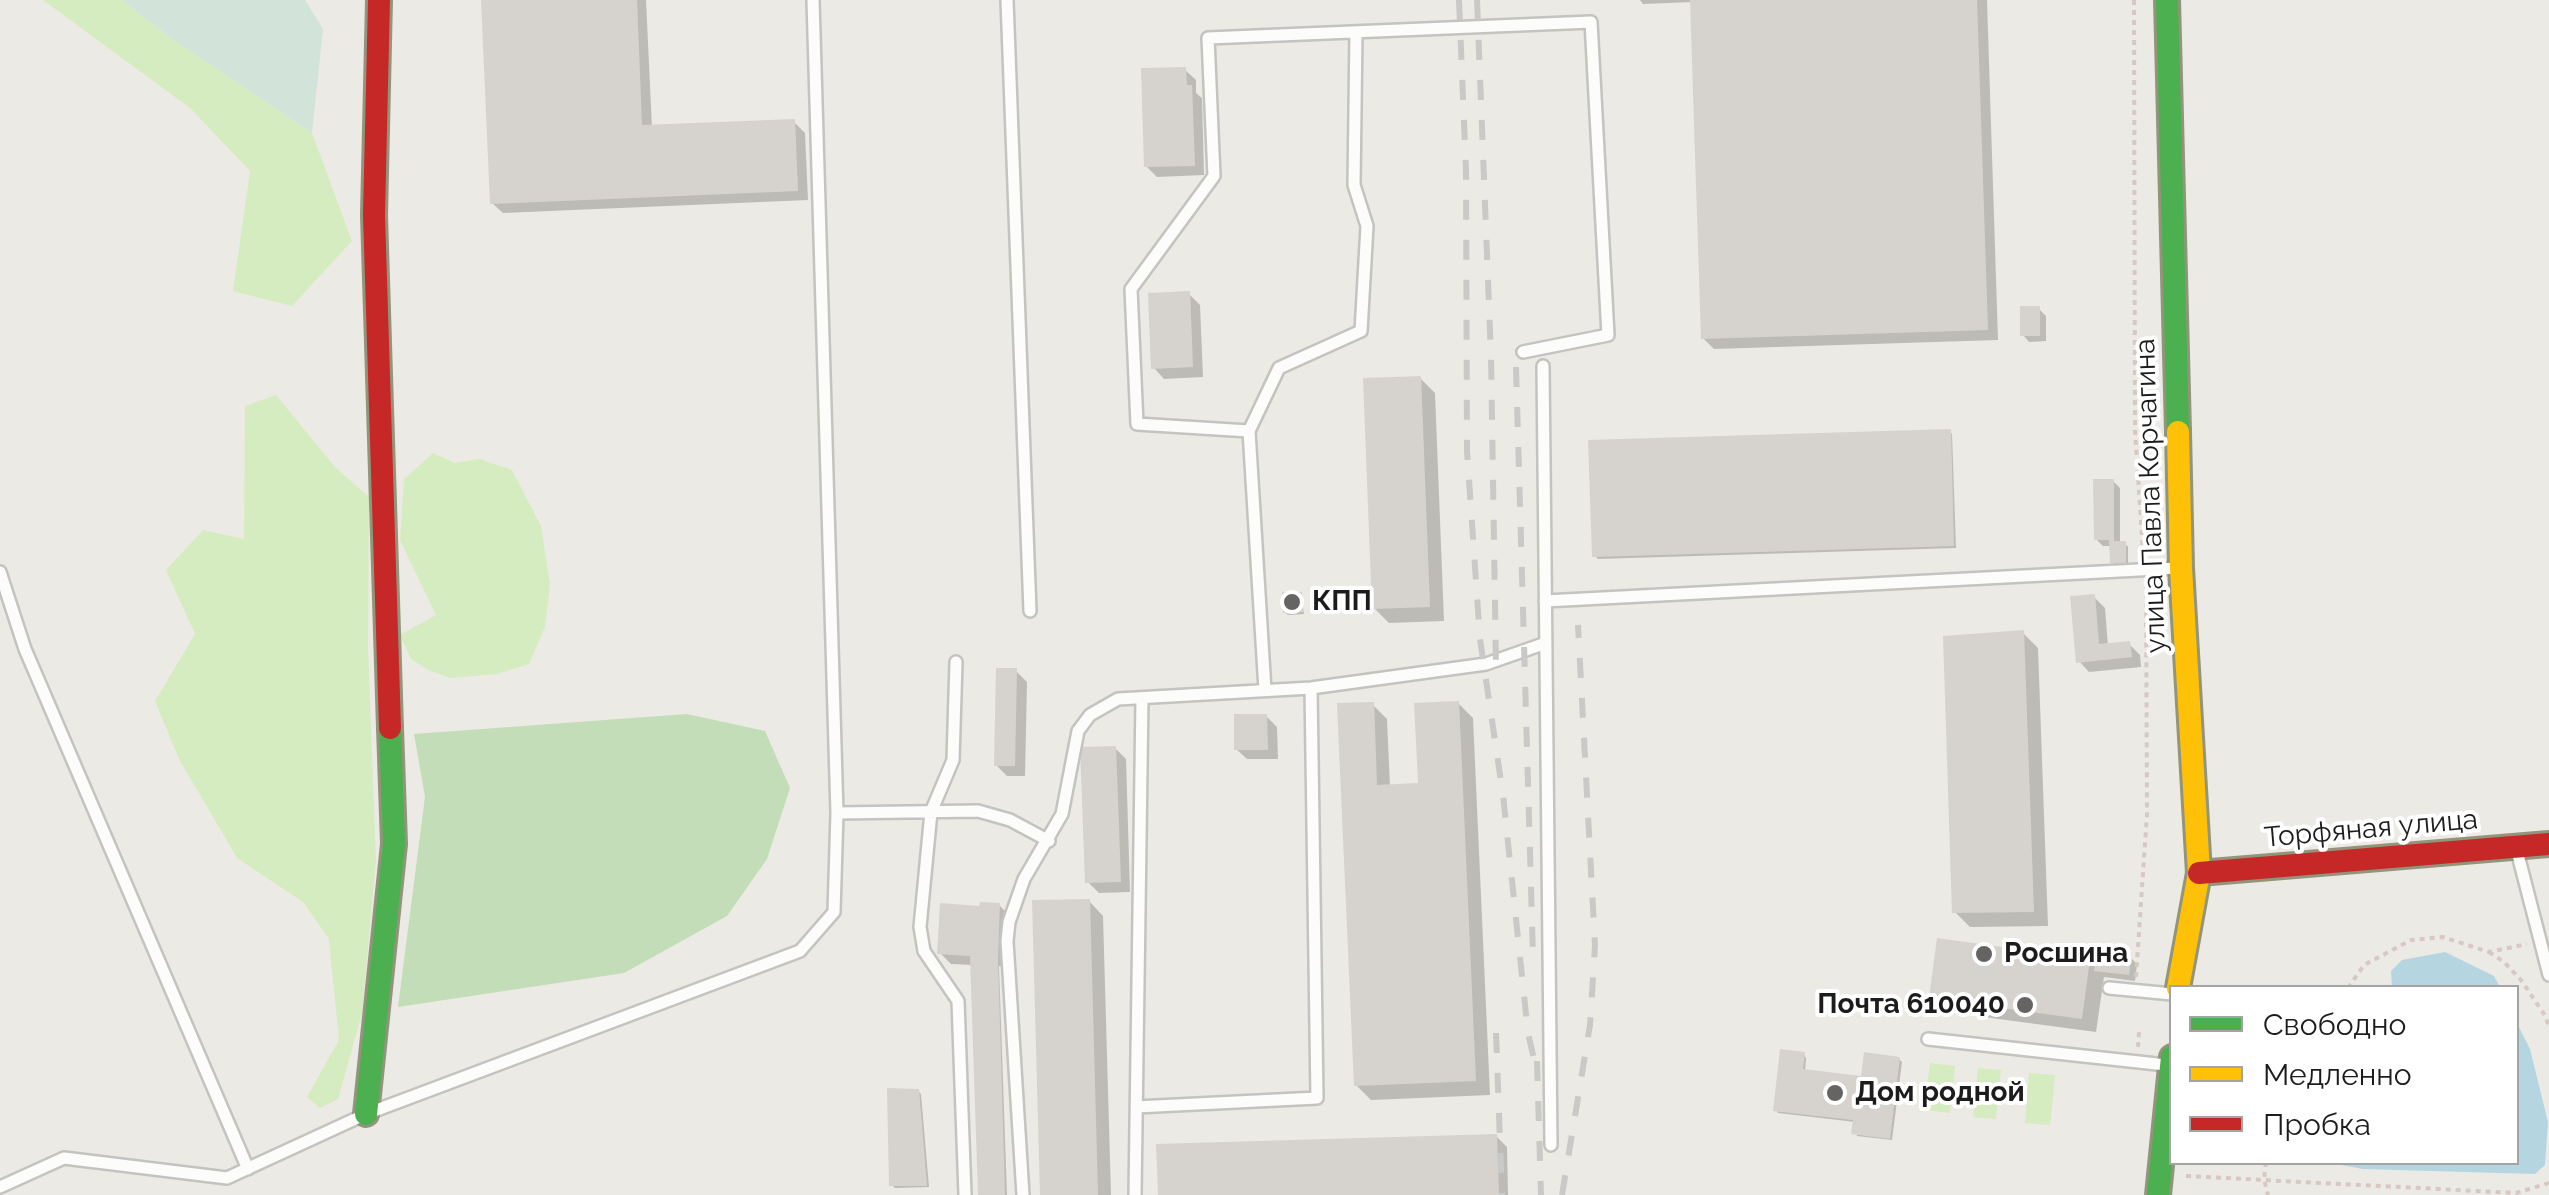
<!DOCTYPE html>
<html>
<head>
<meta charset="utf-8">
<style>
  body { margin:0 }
  #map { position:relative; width:2549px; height:1195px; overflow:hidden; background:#eceae4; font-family:Raleway,sans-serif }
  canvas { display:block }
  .legend { position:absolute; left:2169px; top:985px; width:350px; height:180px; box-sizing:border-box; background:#fff; border:2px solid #a4a4a4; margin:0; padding:12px 18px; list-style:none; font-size:30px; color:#1c1c1c }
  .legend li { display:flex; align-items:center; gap:20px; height:50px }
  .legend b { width:50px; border:2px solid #a4a4a4 }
</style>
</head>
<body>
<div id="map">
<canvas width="2549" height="1195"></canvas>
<ul class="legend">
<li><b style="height:12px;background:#4caf50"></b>Свободно</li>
<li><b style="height:12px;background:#ffc107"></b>Медленно</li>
<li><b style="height:12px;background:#c62828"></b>Пробка</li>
</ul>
</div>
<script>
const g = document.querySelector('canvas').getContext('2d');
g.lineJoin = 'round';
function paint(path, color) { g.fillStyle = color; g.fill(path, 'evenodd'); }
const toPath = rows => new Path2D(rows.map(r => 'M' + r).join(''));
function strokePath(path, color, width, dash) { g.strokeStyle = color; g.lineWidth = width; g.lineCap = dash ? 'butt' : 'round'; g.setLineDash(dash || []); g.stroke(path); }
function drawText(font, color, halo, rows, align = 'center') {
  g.font = font + ' Raleway,sans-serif'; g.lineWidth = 8; g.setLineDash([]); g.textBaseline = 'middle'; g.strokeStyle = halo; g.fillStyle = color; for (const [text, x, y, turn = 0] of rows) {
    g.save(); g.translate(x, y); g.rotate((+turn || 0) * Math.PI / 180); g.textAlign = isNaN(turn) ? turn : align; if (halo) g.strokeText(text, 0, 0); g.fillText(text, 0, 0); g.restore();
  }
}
const grass = toPath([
  [43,0,122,0,175,41,312,133,352,241,292,306,233,291,250,171,190,108],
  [276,395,335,467,369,497,368,650,376,860,362,1013,338,1099,320,1108,307,1097,339,1040,329,939,303,902,237,858,179,759,155,701,195,634,166,570,203,530,244,539,245,406],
  [433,453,455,463,479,459,512,470,541,526,550,584,545,627,529,664,497,674,451,678,428,670,411,659,400,635,436,615,400,540,404,479],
  [1930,1063,1955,1066,1950,1113,1924,1110],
  [1978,1068,2001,1070,1996,1119,1973,1117],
  [2029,1073,2055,1075,2050,1125,2025,1123]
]);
const forest = toPath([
  [687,714,765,731,790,788,767,859,727,916,624,973,398,1007,425,797,414,734]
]);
const wetland = toPath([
  [122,0,305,0,323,29,312,133,175,41]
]);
const water = toPath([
  [2445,952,2494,976,2500,987,2392,987,2391,971,2402,960],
  [2517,1023,2530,1049,2548,1122,2545,1165,2535,1174,2363,1169,2330,1163,2516,1162]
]);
const shadow = toPath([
  [483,0,646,0,652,128,794,122,805,133,808,200,503,213,492,203],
  [1640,0,1987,0,1998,340,1714,349,1703,338,1693,2,1643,4],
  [1185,70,1196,80,1196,93,1202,98,1204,175,1157,177,1146,166],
  [1189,294,1200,305,1203,377,1164,379,1154,368],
  [2039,309,2046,316,2046,341,2029,342,2023,335],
  [1420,378,1435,393,1444,621,1389,623,1374,608],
  [1950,431,1952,434,1956,548,1598,559,1595,556],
  [2113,481,2120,488,2120,544,2128,546,2128,565,2115,565,2112,546,2103,546,2096,539],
  [1301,594,1304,614,1288,615,1285,612],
  [2094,597,2105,608,2108,646,2129,644,2140,655,2141,667,2089,672,2079,661],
  [2023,633,2038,648,2048,926,1970,927,1955,912],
  [1016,671,1027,682,1025,776,1007,776,996,765],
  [1458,703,1473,718,1490,1095,1371,1100,1356,1085,1373,705,1387,719,1390,787,1420,786],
  [1266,716,1277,727,1278,759,1247,759,1236,749],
  [1115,748,1126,759,1130,892,1099,893,1088,882],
  [1089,901,1103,916,1111,1195,1043,1195],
  [999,905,1010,916,1008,967,999,966,1007,1195,980,1195,973,965,951,964,940,953,982,908],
  [2130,957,2137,964,2135,981,2104,977,2096,1032,1946,1012,1931,997,2089,961,2097,969],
  [1804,1055,1806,1058,1805,1072,1863,1079,1899,1059,1902,1062,1892,1140,1857,1136,1855,1122,1778,1113,1776,1110],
  [918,1091,921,1094,929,1187,895,1188,892,1185],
  [1496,1136,1507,1147,1508,1195,1161,1195]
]);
const building = toPath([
  [481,0,637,0,642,125,795,119,798,191,490,204],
  [1690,0,1977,0,1988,330,1701,339],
  [1186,67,1187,85,1192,85,1195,166,1144,167,1141,68],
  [1190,291,1193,367,1151,369,1148,293],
  [2020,306,2040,306,2040,336,2020,336],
  [1421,376,1430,607,1372,609,1363,378],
  [1951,429,1954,546,1592,557,1588,440],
  [2093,479,2114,479,2114,541,2126,541,2126,563,2110,563,2109,540,2094,540],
  [1282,592,1302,592,1303,612,1283,613],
  [2095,594,2099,644,2130,641,2132,657,2076,663,2070,596],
  [2024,630,2034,912,1952,913,1943,636],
  [996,668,1017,668,1015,766,994,766],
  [1459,701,1476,1081,1354,1086,1337,703,1374,702,1377,785,1418,783,1414,703],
  [1234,714,1267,714,1268,750,1234,750],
  [1116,746,1121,882,1085,883,1080,747],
  [1090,899,1098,1195,1040,1195,1032,900],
  [980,902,1000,903,998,957,1005,1195,978,1195,970,956,937,954,940,903,979,906],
  [1937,938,2090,959,2082,1019,1929,998],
  [2096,951,2131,955,2129,975,2094,971],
  [1780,1049,1805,1052,1803,1069,1861,1076,1864,1052,1900,1057,1890,1139,1851,1134,1853,1120,1773,1111],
  [887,1088,919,1089,927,1186,889,1186],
  [1497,1134,1499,1195,1158,1195,1156,1144]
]);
const path = toPath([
  [2134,0,2135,431,2143,552],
  [2489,952,2504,962,2521,980,2546,1017,2549,1029],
  [2136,977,2147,814,2146,587],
  [2348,988,2364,965,2411,940,2443,937,2489,952,2527,944],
  [2138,1047,2139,1032],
  [2266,1162,2264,1179,2268,1195],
  [2186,1176,2516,1193,2549,1183]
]);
const lane = toPath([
  [1007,0,1030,611],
  [1543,366,1551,1145],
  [1249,431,1279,368,1361,331,1367,226,1354,185,1356,32],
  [0,572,25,649,248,1169],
  [1545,601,2177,568],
  [956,662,953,760,931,812,920,927,924,951,958,1001,965,1195],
  [1265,690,1249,431,1137,424,1131,289,1214,176,1208,38,1591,22,1608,335,1523,352],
  [837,813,978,811,1010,820,1049,841],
  [2517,851,2549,975],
  [2109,988,2172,994],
  [1928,1039,2166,1065],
  [1136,1107,1317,1098,1311,688],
  [0,1187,64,1158,227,1178,366,1114,800,951,834,912,837,813,813,0],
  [1023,1195,1007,941,1009,922,1024,879,1062,814,1078,731,1090,715,1118,699,1311,688,1486,664,1543,644],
  [1135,1195,1142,698]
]);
const fast = toPath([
  [2167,0,2178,432],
  [366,1114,394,844,390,728],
  [2158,1195,2172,1057]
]);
const slow = toPath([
  [2178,432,2181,568,2199,873,2178,988]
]);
const jam = toPath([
  [379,0,374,215,390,728],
  [2199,873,2549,844]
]);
const rail = toPath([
  [1459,0,1466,170,1467,451,1480,639,1503,795,1528,1033,1537,1072],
  [1477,0,1491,357,1496,665],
  [1516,367,1533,956],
  [1496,1033,1502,1195],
  [1537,1061,1541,1195],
  [1562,1195,1590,1025,1595,946,1578,625]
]);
const markers = [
  [1292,602,10,"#656462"],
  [1984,954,10,"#656462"],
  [2025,1005,10,"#656462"],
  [1835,1093,10,"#656462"]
];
const streetNames = [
  ["улица Павла Корчагина",2151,496,-92],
  ["Торфяная улица",2371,829,-5]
];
const poiNames = [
  ["КПП",1312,602],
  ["Росшина",2004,954],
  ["Почта 610040",2005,1005,"right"],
  ["Дом родной",1855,1093]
];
paint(grass, '#d5ecc0');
paint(forest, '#c2ddb7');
paint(wetland, '#d2e3da');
paint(water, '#b5d6e1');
paint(shadow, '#0003');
paint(building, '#d6d3cf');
strokePath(lane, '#c4c3c0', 16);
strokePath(fast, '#92957c', 28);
strokePath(slow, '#92957c', 28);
strokePath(jam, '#92957c', 28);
strokePath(path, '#d7c8c3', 4, [5, 5]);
strokePath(lane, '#fcfcfb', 11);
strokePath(fast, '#4caf50', 22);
strokePath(slow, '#ffc107', 22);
strokePath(jam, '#c62828', 22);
strokePath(rail, '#c9c9c8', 6, [20, 20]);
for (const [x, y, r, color] of markers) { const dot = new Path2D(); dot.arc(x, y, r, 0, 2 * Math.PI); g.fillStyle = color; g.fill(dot); strokePath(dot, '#fff', 4); }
drawText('28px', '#1c1c1c', '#fff', streetNames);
drawText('bold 28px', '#1c1c1c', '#fff', poiNames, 'left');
</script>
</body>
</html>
